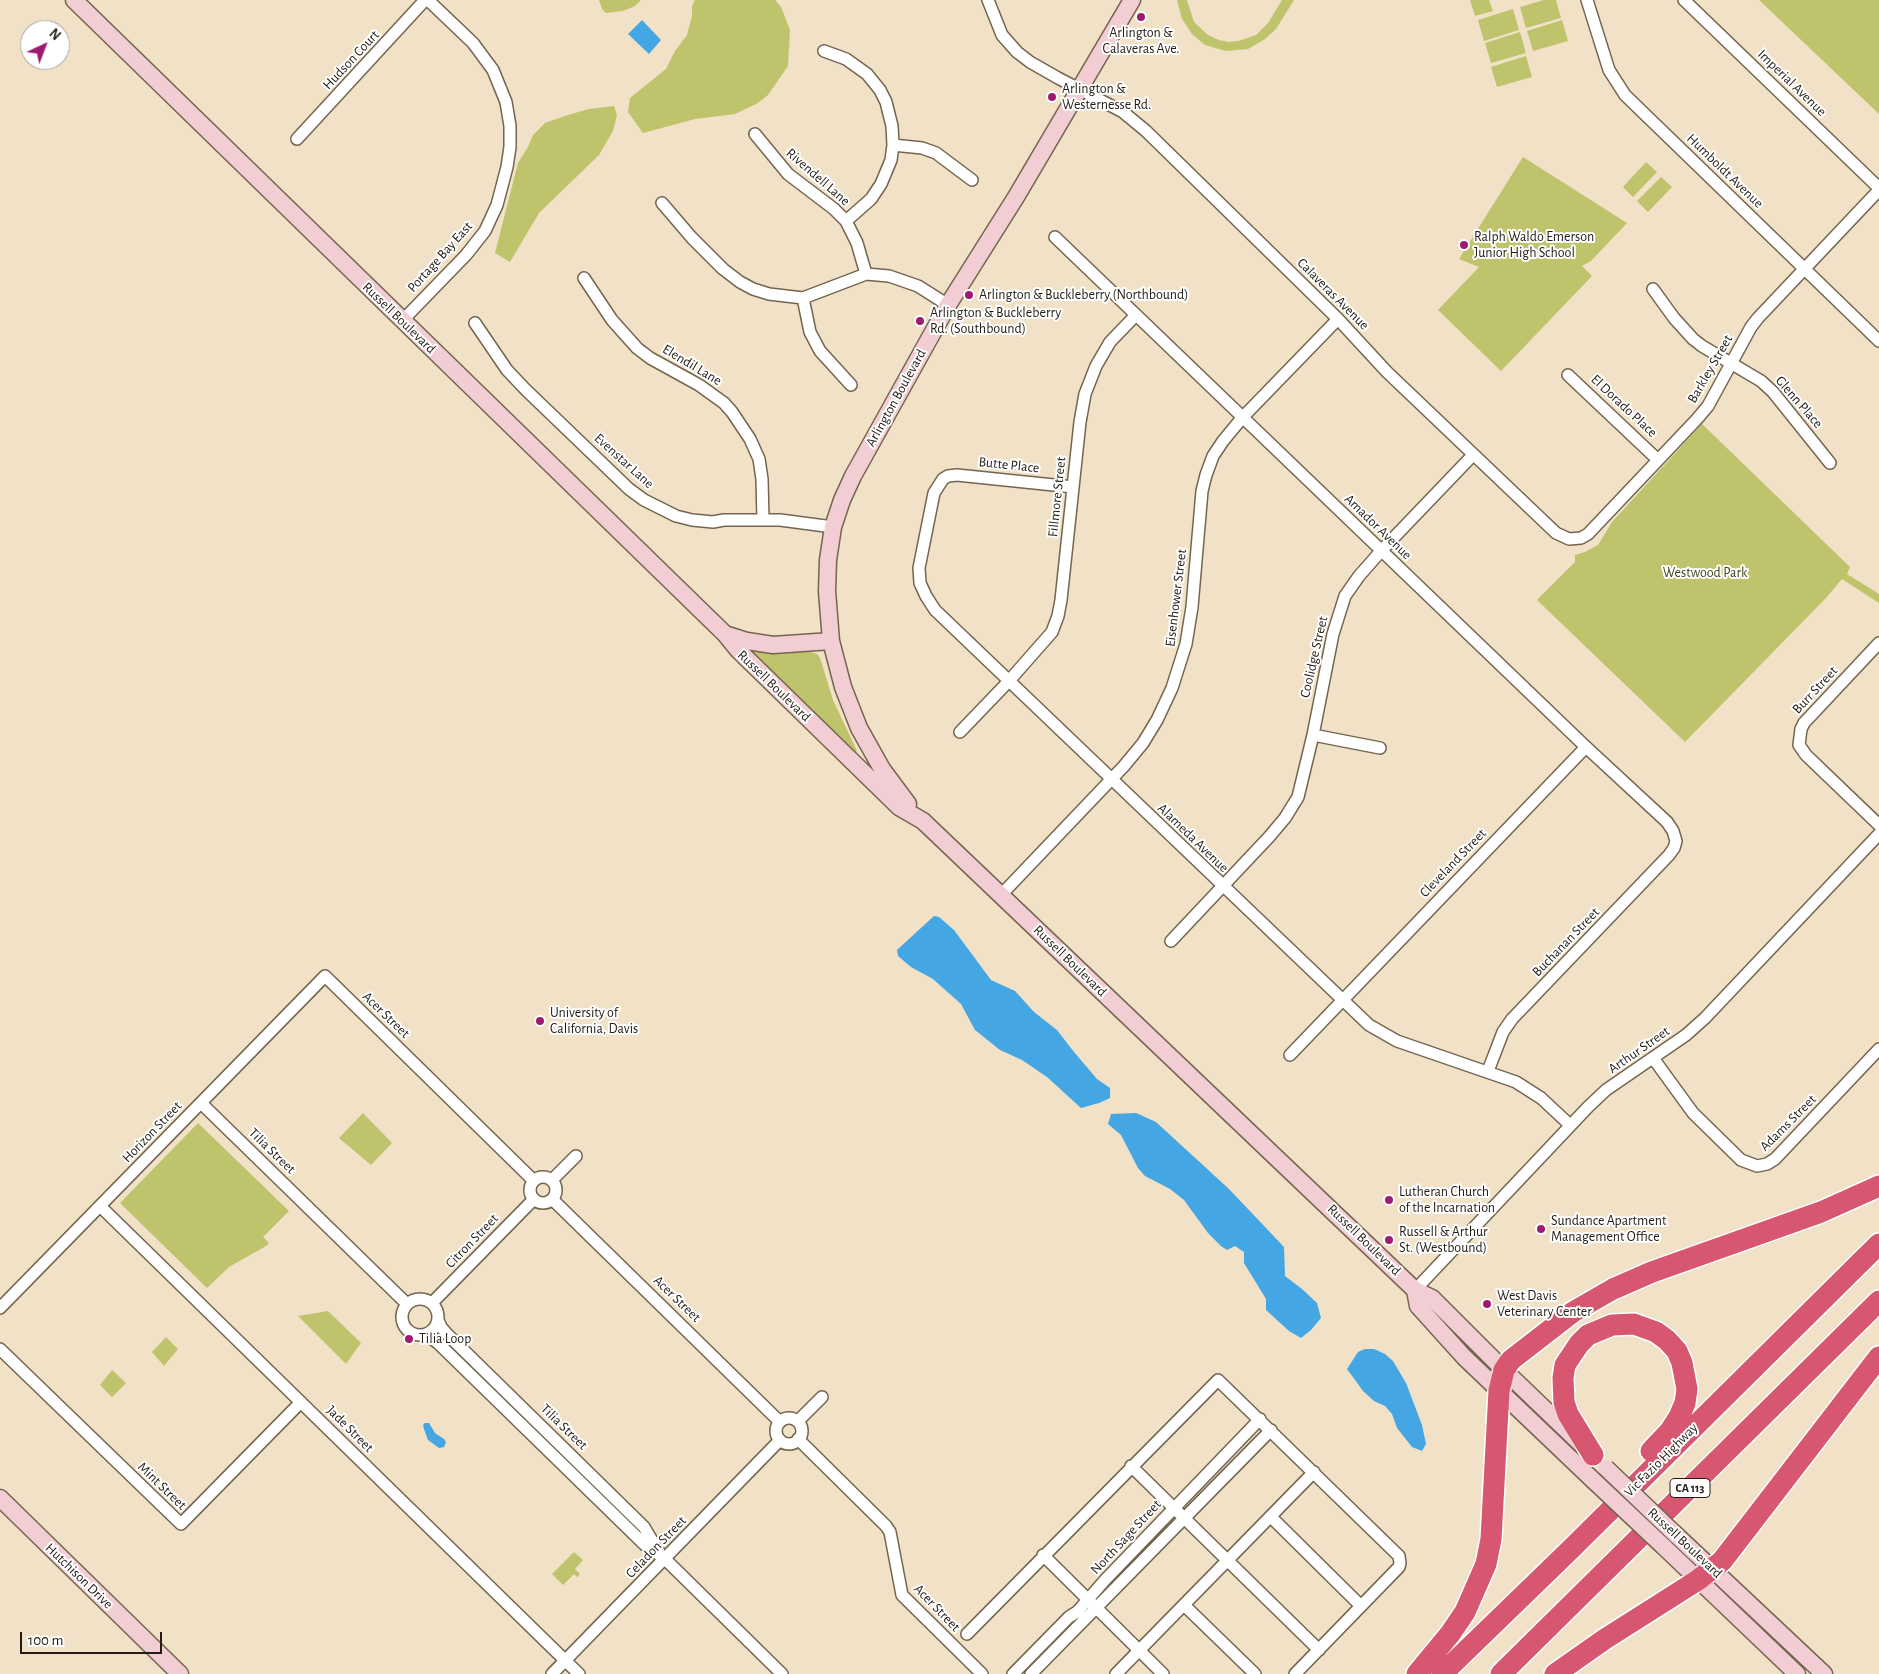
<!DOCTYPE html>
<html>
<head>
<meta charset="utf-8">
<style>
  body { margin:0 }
  #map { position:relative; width:1879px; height:1674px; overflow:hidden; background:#f1e1c7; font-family:"Alegreya Sans",sans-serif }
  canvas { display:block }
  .north { position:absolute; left:20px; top:20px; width:50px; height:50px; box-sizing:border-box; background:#fff; border:1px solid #a7a4a1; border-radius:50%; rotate:43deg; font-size:14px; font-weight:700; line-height:20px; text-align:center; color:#221c13 }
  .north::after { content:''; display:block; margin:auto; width:18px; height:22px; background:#9d1c70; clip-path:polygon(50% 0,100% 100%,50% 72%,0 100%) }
  .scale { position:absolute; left:20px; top:1632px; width:142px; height:22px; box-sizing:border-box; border:2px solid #221c13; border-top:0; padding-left:6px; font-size:15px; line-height:18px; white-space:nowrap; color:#221c13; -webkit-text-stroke:4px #fff; paint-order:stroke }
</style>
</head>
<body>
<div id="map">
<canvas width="1879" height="1674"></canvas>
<div class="north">N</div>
<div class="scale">100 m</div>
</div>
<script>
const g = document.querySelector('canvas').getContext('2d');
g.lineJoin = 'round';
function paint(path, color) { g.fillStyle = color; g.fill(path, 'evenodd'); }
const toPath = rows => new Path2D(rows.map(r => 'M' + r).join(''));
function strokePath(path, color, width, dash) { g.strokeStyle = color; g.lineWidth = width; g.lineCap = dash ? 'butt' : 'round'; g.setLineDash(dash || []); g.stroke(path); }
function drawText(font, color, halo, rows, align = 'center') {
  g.font = font + ' "Alegreya Sans",sans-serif'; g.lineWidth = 4; g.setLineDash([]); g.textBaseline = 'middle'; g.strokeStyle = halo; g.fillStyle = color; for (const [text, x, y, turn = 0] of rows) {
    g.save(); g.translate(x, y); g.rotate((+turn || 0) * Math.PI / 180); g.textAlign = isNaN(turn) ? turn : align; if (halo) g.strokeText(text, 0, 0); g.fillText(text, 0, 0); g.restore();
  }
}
const green = toPath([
  [599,0,641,0,635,6,623,11,606,13,602,9],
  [695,0,775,0,781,7,790,30,788,66,768,95,758,103,735,114,695,119,643,133,628,112,630,98,666,69,675,51,687,35,692,16,692,6],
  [1177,0,1187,0,1194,22,1208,35,1219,40,1229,42,1239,41,1256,35,1268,23,1282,0,1294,0,1276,29,1265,39,1248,49,1226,51,1205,45,1192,34,1182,19],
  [1470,0,1489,0,1493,11,1475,16],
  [1544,0,1556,0,1561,18,1526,28,1520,7],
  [1759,0,1879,0,1879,114],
  [1513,9,1519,30,1484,41,1478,20],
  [1562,20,1568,41,1533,51,1527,31],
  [1520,32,1526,53,1491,63,1485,43],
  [1526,56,1532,77,1497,87,1491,67],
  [614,106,617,115,613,131,599,155,539,213,510,262,495,253,518,163,528,147,533,135,545,123,568,115,589,109],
  [1523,157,1627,223,1591,261,1582,266,1592,276,1501,371,1438,310,1479,267,1459,259],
  [1646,162,1657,172,1633,197,1623,187],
  [1661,177,1672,187,1648,212,1637,201],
  [1702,424,1850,567,1847,574,1879,594,1879,603,1842,579,1825,599,1685,742,1537,600,1575,562,1575,555,1585,552,1598,545,1612,522],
  [748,650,808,651,817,654,820,658,833,700,857,751,855,753],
  [363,1113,392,1143,371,1165,339,1138],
  [198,1123,289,1211,263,1237,269,1243,266,1246,229,1267,207,1288,120,1203],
  [328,1311,361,1343,346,1364,298,1316],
  [166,1337,178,1349,164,1366,152,1352],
  [112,1370,126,1383,112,1397,100,1385],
  [574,1552,583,1560,575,1569,580,1574,577,1577,574,1574,563,1585,552,1574]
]);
const water = toPath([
  [642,20,661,40,649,54,628,34],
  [934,916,939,917,954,930,991,980,1015,991,1034,1012,1057,1030,1074,1052,1097,1079,1110,1088,1110,1098,1099,1103,1081,1108,1047,1077,1022,1060,1000,1050,975,1030,961,1004,933,979,911,967,898,956,897,950],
  [1136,1113,1156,1122,1229,1189,1284,1247,1285,1276,1302,1289,1317,1303,1321,1318,1311,1330,1301,1338,1289,1331,1266,1310,1266,1299,1244,1263,1244,1252,1235,1246,1227,1250,1221,1246,1208,1233,1184,1200,1170,1189,1145,1176,1138,1168,1121,1135,1108,1124,1111,1114],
  [1365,1349,1374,1349,1385,1354,1393,1361,1406,1383,1422,1425,1426,1444,1422,1451,1412,1447,1397,1428,1392,1414,1385,1406,1374,1401,1363,1391,1347,1369,1358,1352],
  [425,1423,429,1423,435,1433,444,1439,446,1442,444,1447,439,1448,428,1440,424,1429,423,1425]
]);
const street = toPath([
  [988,0,1002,35,1017,52,1030,62,1058,78,1123,112,1146,131,1338,319,1387,372,1556,533,1569,539,1581,538,1588,534,1697,419,1708,406,1751,327,1758,318,1879,190],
  [1587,0,1609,70,1625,95,1879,341],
  [1684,0,1879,188],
  [824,51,846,59,867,74,880,90,886,102,892,126,893,145,891,160,881,184,871,199,846,221],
  [755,134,788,174,834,209,846,221,857,243,866,274],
  [297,139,425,0],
  [893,145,922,148,936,153,972,180],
  [662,203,692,238,723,269,740,282,753,289,769,294,803,298,866,274,889,276,918,286,948,305],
  [1055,237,1586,747,1667,822,1673,831,1676,841,1674,848,1669,855,1512,1019,1503,1032,1488,1071],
  [584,278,612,320,637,348,650,358,699,385,724,403,732,412,750,439,759,459,762,479,763,520],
  [1653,289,1674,318,1693,339,1702,346,1761,381,1773,392,1830,463],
  [803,298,810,332,820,351,851,385],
  [402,321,466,255,485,231,497,205,507,167,510,147,510,126,506,102,493,70,473,43,428,0],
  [475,323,507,370,526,390,629,489,644,500,676,516,692,520,713,522,724,520,780,520,833,527],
  [1568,375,1658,460],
  [1073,487,957,475,948,476,943,479,934,493,919,568,920,583,926,596,935,610,1369,1025,1397,1041,1516,1082,1541,1098,1570,1125],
  [1879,643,1804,723,1801,729,1799,745,1806,755,1879,825],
  [960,732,1008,682,1052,632,1058,616,1061,600,1080,422,1085,394,1096,366,1110,342,1136,315],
  [1313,735,1380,748],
  [1001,895,1124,766,1143,743,1157,720,1172,688,1186,644,1192,607,1202,491,1206,475,1213,456,1223,441,1242,418,1338,319],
  [1171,941,1269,837,1285,818,1298,797,1313,735,1333,634,1345,596,1359,576,1381,551,1473,455],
  [1290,1055,1586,747],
  [1653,1058,1693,1113,1741,1160,1757,1166,1767,1164,1775,1159,1879,1049],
  [201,1103,407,1304],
  '530 1190a13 13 0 1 1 26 0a13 13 0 1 1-26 0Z',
  [552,1180,576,1156],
  [552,1199,780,1422],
  [100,1206,579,1674],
  [1415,1290,1588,1107,1606,1090,1686,1035,1705,1018,1879,834],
  '402 1317a18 18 0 1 1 36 0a18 18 0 1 1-36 0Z',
  [432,1303,534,1199],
  [0,1308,325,976,534,1181],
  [438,1320,441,1327,448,1335,644,1527,659,1552],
  [426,1334,439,1344,645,1545,665,1559,782,1674],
  [0,1349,181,1524,301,1402],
  '776 1431a13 13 0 1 1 26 0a13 13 0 1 1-26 0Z',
  [798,1421,822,1397],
  [798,1439,886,1526,890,1532,902,1595,982,1674],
  [1131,1466,1319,1650],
  [1271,1517,1361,1606],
  [1043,1555,1163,1674],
  [1184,1605,1255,1674],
  [967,1634,1218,1380,1399,1556,1400,1563,1399,1567,1295,1674],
  [552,1674,780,1440],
  [1013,1674,1069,1617,1077,1612,1105,1580,1260,1419],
  [1031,1674,1271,1430],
  [1116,1674,1314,1472]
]);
const secondary = toPath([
  [74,0,725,634,738,650,899,807,923,821,1415,1290,1432,1298,1504,1370,1580,1443],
  [725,634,747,641,773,645,831,641],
  [908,804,882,769,859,728,843,687,831,641,827,591,828,560,833,527,842,500,853,476,948,305,1016,197,1132,0],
  [1415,1290,1418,1306,1464,1357,1593,1480],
  [0,1498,180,1674],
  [1675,1534,1824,1674],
  [1663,1546,1797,1674]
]);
const highway = toPath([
  [1593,1455,1568,1414,1564,1402,1563,1378,1565,1365,1579,1344,1588,1335,1612,1325,1634,1324,1656,1332,1667,1340,1677,1351,1682,1363,1687,1389,1685,1403,1679,1417,1670,1431,1651,1451],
  [1417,1674,1450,1634,1465,1612,1486,1564,1491,1539,1499,1391,1504,1370,1511,1360,1573,1312,1613,1289,1652,1272,1821,1212,1879,1186],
  [1442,1674,1572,1548,1879,1244],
  [1501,1674,1879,1301],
  [1555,1674,1605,1639,1698,1580,1722,1561,1879,1357]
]);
const secondaryBridge = toPath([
  [1606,1468,1675,1534],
  [1593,1480,1663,1546]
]);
const markers = [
  [1141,17,5,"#9d1c70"],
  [1052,97,5,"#9d1c70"],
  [1464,245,5,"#9d1c70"],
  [969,295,5,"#9d1c70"],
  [920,321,5,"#9d1c70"],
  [540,1021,5,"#9d1c70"],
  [1389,1200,5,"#9d1c70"],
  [1541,1229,5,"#9d1c70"],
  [1389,1240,5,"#9d1c70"],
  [1487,1304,5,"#9d1c70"],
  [409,1339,5,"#9d1c70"]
];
const shields = [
  [1690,1488,40]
];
const shieldNames = [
  ["CA 113",1690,1488]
];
const poiNames = [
  ["Arlington &",1141,33,"center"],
  ["Calaveras Ave.",1141,49,"center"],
  ["Arlington &",1062,89],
  ["Westernesse Rd.",1062,105],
  ["Ralph Waldo Emerson",1474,237],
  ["Junior High School",1474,253],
  ["Arlington & Buckleberry (Northbound)",979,295],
  ["Arlington & Buckleberry",930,313],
  ["Rd. (Southbound)",930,329],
  ["University of",550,1013],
  ["California, Davis",550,1029],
  ["Lutheran Church",1399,1192],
  ["of the Incarnation",1399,1208],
  ["Sundance Apartment",1551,1221],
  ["Management Office",1551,1237],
  ["Russell & Arthur",1399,1232],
  ["St. (Westbound)",1399,1248],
  ["West Davis",1497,1296],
  ["Veterinary Center",1497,1312],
  ["Tilia Loop",419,1339]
];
const streetNames = [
  ["Hudson Court",351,60,-47],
  ["Imperial Avenue",1792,83,44],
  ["Humboldt Avenue",1725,171,44],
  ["Rivendell Lane",818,177,41],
  ["Portage Bay East",440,257,-48],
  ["Calaveras Avenue",1333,294,45],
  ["Russell Boulevard",399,318,44],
  ["Elendil Lane",692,365,31],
  ["Barkley Street",1710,369,-60],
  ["Arlington Boulevard",896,398,-61],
  ["Glenn Place",1799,402,49],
  ["El Dorado Place",1624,406,43],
  ["Evenstar Lane",624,461,42],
  ["Butte Place",1009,465,6],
  ["Fillmore Street",1057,497,-84],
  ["Amador Avenue",1378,527,44],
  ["Eisenhower Street",1176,598,-83],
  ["Coolidge Street",1314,657,-77],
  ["Russell Boulevard",774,686,44],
  ["Burr Street",1815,690,-47],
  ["Alameda Avenue",1193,838,44],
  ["Cleveland Street",1453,863,-46],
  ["Buchanan Street",1566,942,-46],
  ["Russell Boulevard",1070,961,44],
  ["Acer Street",386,1015,44],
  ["Arthur Street",1639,1050,-35],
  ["Adams Street",1788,1123,-45],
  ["Horizon Street",152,1132,-46],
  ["Tilia Street",272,1151,44],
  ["Russell Boulevard",1364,1240,44],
  ["Citron Street",472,1241,-46],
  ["Acer Street",677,1299,44],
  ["Tilia Street",564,1427,44],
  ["Jade Street",350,1429,45],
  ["Vic Fazio Highway",1661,1460,-45],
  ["Mint Street",162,1486,44],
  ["North Sage Street",1126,1537,-47],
  ["Russell Boulevard",1685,1543,43],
  ["Celadon Street",656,1547,-46],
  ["Hutchison Drive",79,1576,44],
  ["Acer Street",937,1608,46]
];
const parkNames = [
  ["Westwood Park",1705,573]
];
paint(green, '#bfc36b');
paint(water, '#44a6e3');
strokePath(street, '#73654f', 14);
strokePath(secondary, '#73654f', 19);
strokePath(highway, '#fff', 24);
strokePath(street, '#fff', 11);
strokePath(secondary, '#f3cdd4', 16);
strokePath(highway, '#d6576f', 21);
strokePath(secondaryBridge, '#73654f', 19, []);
strokePath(secondaryBridge, '#f3cdd4', 16);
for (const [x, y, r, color] of markers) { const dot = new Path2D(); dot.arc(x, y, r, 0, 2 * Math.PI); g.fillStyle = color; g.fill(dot); strokePath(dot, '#fff', 2); }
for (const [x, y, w] of shields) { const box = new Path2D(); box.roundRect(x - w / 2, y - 9.5, w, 19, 4); g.fillStyle = '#fff'; g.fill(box); strokePath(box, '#221c13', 1); }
drawText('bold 12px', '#221c13', null, shieldNames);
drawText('14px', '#221c13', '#fff', poiNames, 'left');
drawText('14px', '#221c13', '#fff', streetNames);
drawText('14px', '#43451a', '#fff', parkNames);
</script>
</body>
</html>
